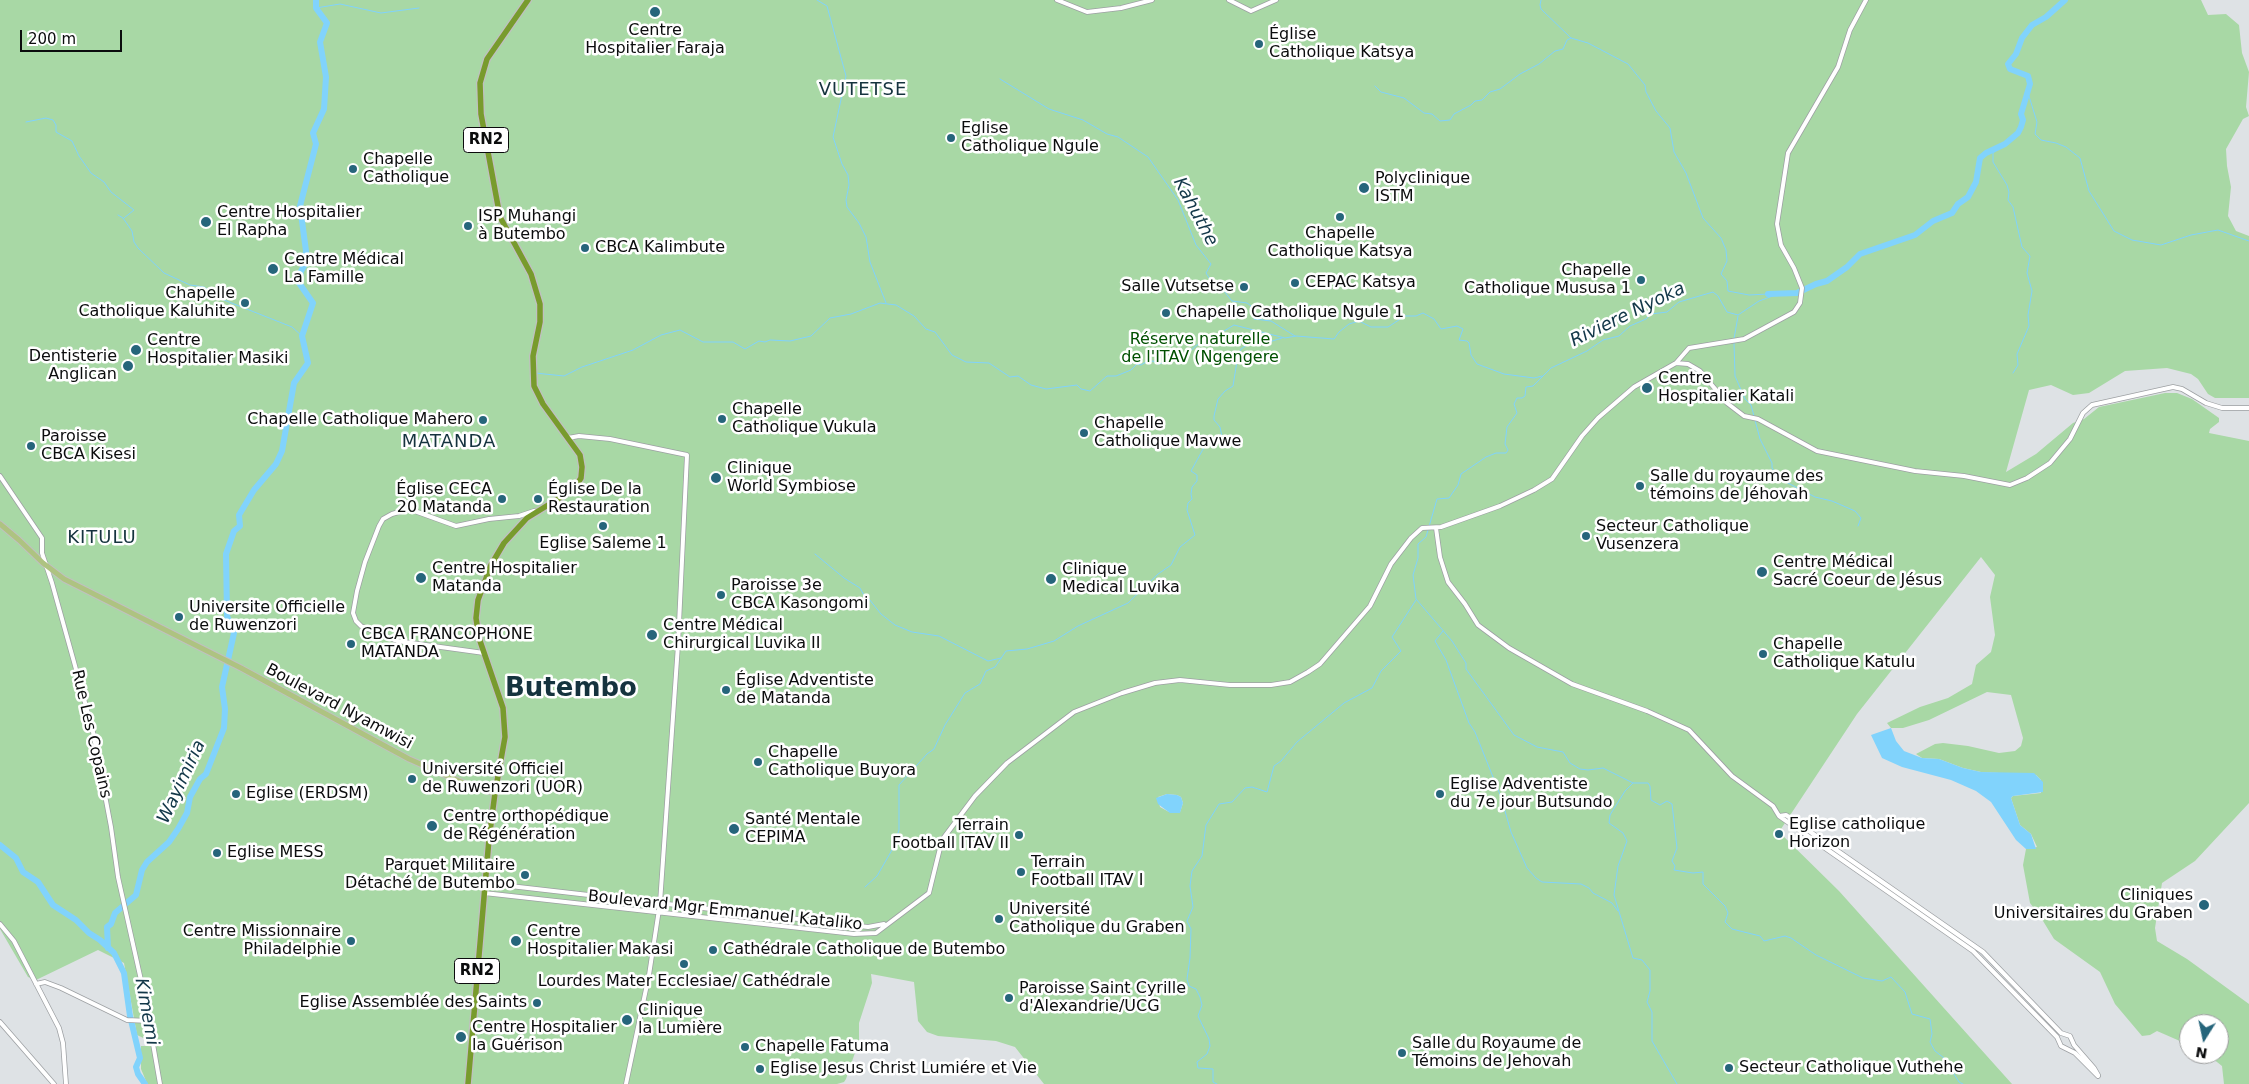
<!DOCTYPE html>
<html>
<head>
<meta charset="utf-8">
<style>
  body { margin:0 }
  #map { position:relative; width:2249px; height:1084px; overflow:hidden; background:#dee2e5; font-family:"DejaVu Sans",sans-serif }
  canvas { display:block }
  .north { position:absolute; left:2179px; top:1014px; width:50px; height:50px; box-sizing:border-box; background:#fff; border:1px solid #9d9e9e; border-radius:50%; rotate:190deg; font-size:14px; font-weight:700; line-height:20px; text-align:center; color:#0b0c0d }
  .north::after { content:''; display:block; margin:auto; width:18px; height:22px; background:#26657b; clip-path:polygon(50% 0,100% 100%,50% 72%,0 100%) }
  .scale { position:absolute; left:20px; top:30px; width:102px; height:22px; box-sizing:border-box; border:2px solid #0b0c0d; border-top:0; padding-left:6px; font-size:15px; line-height:18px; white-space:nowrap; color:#0b0c0d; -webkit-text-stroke:4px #fff; paint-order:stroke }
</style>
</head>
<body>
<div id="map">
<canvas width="2249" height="1084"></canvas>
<div class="north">N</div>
<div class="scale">200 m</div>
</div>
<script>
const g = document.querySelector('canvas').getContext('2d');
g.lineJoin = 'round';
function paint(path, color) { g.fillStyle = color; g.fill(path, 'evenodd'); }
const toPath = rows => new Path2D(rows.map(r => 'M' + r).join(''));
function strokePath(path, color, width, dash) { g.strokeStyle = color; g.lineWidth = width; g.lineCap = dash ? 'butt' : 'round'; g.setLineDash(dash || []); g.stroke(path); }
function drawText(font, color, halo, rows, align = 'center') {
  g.font = font + ' "DejaVu Sans",sans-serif'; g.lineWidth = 5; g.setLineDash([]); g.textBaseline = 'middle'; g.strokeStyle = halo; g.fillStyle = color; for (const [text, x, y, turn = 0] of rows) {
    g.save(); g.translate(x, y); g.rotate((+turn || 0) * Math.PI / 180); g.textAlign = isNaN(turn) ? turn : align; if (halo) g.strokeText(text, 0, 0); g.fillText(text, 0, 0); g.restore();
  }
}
const green = toPath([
  [0,0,2201,0,2208,15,2226,14,2239,25,2242,53,2249,72,2246,107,2249,116,2243,119,2226,149,2227,166,2231,187,2228,216,2236,231,2249,236,2249,398,2215,398,2208,394,2198,379,2191,374,2167,368,2125,371,2089,393,2073,395,2051,385,2029,390,2006,472,2036,454,2073,423,2084,419,2099,407,2165,393,2177,393,2192,399,2219,418,2219,422,2210,429,2209,433,2249,441,2249,803,2195,861,2162,883,2155,928,2157,941,2187,959,2249,1004,2249,1084,2224,1084,2222,1066,2207,1054,2219,1054,2219,1024,2189,1024,2189,1045,2157,1031,2150,1035,2142,1036,2115,1004,2100,972,2054,939,2040,916,2030,903,2023,865,2026,849,2037,847,2031,834,2020,825,2011,798,2013,796,2041,793,2041,780,2036,775,1981,772,1963,768,1939,759,1922,758,1916,754,1935,744,1943,743,1968,746,1999,753,2015,751,2021,746,2023,738,2011,695,1987,692,1929,720,1903,728,1891,728,1887,723,1920,707,1948,698,1972,684,1976,665,1991,652,1995,635,1990,597,1995,575,1981,557,1857,714,1779,832,1839,891,2012,1084,1044,1084,1015,1047,996,1041,938,1036,927,1032,918,1021,914,982,871,974,872,983,859,1023,859,1041,846,1079,844,1082,837,1084,143,1084,146,1081,141,1069,141,1046,154,1046,154,1043,137,1035,124,963,98,950,36,980,28,977,0,929],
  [1167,794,1177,795,1181,797,1183,803,1180,812,1169,812,1160,807,1158,797]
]);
const water = toPath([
  [1891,728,1896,741,1904,751,1922,758,1939,759,1963,768,1981,772,2034,773,2043,782,2043,792,2013,796,2011,798,2020,825,2031,834,2036,849,2026,849,2016,840,1991,802,1976,791,1951,780,1902,767,1882,758,1871,735],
  [1167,794,1177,795,1181,797,1183,803,1180,813,1170,813,1158,804,1156,798]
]);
const stream = toPath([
  [817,0,827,6,846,76,833,137,842,164,848,175,849,185,846,200,847,207,859,223,866,237,870,262,886,303],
  [1541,0,1540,5,1541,9,1571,38,1588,43,1628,64,1645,85,1646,92,1656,111,1670,128,1674,152,1686,173,1703,218,1721,238,1726,250,1727,261,1721,274,1727,281,1728,291,1749,295,1768,294],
  [316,8,340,4,381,13,419,8],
  [1000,79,1049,109,1083,120,1107,134,1118,137,1148,157,1178,200,1196,245,1211,264,1206,273,1211,281,1214,290,1219,289,1224,291,1232,301,1247,303,1251,306,1254,319,1271,321,1295,336],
  [1375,86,1381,92,1404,98,1424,113,1432,114,1440,121,1450,120,1454,114,1471,105,1475,101,1482,100,1490,92,1500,89,1520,74,1539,64,1555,51,1563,49,1567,40,1571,38],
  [2028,93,2037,122,2035,134,2041,140,2056,143,2066,147,2080,158,2089,191,2114,231,2132,240,2161,245,2191,235,2218,230,2249,241],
  [26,122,46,118,53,120,56,125,56,132,72,141,79,156,91,173,104,182,111,192,134,210,124,218],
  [1998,149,1993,153,1993,162,2007,185,2009,192,2008,200,2013,207,2022,247,2030,256,2027,273,2032,291,2028,315,2029,326,2017,354,2018,365,2013,373],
  [118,215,123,218,132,231,134,242,138,248,164,273,190,285,204,287,224,300,292,327,302,336],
  [1781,293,1759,301,1738,315,1727,312,1718,296,1713,292,1679,302,1667,312,1651,314,1646,319,1630,326,1619,336,1603,340,1587,351,1551,368,1533,386,1526,387,1525,396,1522,398,1517,398,1514,404,1517,413,1507,427,1505,444,1508,450,1506,453,1496,453,1486,457,1461,474,1458,485,1449,498,1437,499,1426,537,1418,544,1418,558,1413,575,1416,599,1452,641,1466,663,1466,669,1514,735,1537,747,1563,752,1570,763,1580,769,1588,770,1603,768,1633,783,1648,783,1650,786,1651,800,1660,805,1667,801,1672,804,1677,848,1672,861,1675,866,1674,870,1693,873,1703,872,1703,884,1725,906,1728,913,1725,922,1732,929,1760,936,1764,941,1785,936,1791,938,1816,955,1863,978,1882,981,1891,977,1905,992,1912,1014,1930,1019,1932,1034,1930,1042,1935,1051,1944,1058,1959,1082,1963,1084],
  [1734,339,1738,316],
  [1734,343,1735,376,1745,399,1751,405,1754,416],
  [535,373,564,376,582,367,633,350,661,335,680,330,703,342,733,342,745,349,759,341,765,342,770,340,790,341,811,336,830,318,851,314,880,303,896,305,914,316,926,329,935,332,952,355,966,362,989,363,1010,377,1018,376,1031,385,1046,389,1077,385,1081,389,1090,391,1107,376,1116,376,1131,370,1137,364,1141,365,1146,362,1153,361,1158,364,1173,360,1190,351,1208,336,1219,334,1234,325,1285,338,1296,336,1334,339,1339,332,1349,324,1359,321,1371,327,1388,327,1405,316,1416,316,1423,313,1434,319,1441,329,1457,326,1463,329,1459,340,1467,341,1469,343,1471,355,1477,364,1504,374,1534,378,1542,376],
  [1755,420,1760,439,1772,463,1772,468,1782,480,1815,497,1832,501,1855,511,1861,518,1858,526],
  [815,554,844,578,860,588,865,597,869,599,881,614,895,625,912,632,939,636,988,661,1001,658],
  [1443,631,1435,641,1446,660,1469,723,1475,732,1501,797,1511,832,1527,868,1536,878,1542,882,1581,884,1589,888,1593,893,1612,903,1618,911],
  [1633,783,1625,791,1610,815,1609,823,1623,833,1627,841,1618,866,1614,895,1633,958,1642,960,1650,970,1650,991,1647,1002,1652,1012,1652,1041,1677,1084],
  [865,887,877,876,892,850,899,830,899,785,927,754,934,749,945,725,965,693,980,684,986,671,995,667,1006,651,1027,649,1054,641,1078,626,1128,603,1158,574,1171,565,1180,547,1195,535,1187,510,1188,503,1192,499,1191,494,1192,487,1197,481,1197,475,1191,471,1207,442,1222,437,1220,427,1214,420,1214,416,1218,399,1225,391,1233,386,1238,355,1241,349,1250,343,1269,342,1282,338],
  [1217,1084,1213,1082,1213,1069,1198,1068,1197,1062,1207,1054,1210,1046,1209,1039,1198,1016,1202,1005,1200,997,1196,989,1189,986,1187,979,1190,958,1191,929,1187,921,1193,907,1190,886,1192,871,1202,856,1206,825,1219,804,1232,802,1245,788,1252,787,1267,792,1274,766,1281,761,1297,742,1344,703,1372,688,1381,671,1401,651,1392,637,1416,600]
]);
const river = toPath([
  [1768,294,1797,293,1816,284,1827,281,1847,267,1860,254,1915,235,1933,221,1952,213,1958,204,1968,197,1976,182,1980,158,1986,153,2005,144,2018,133,2021,127,2023,120,2021,114,2030,84,2028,76,2010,69,2008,64,2016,54,2022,38,2032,25,2046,17,2065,0],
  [0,845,16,858,23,872,38,882,53,905,76,920,89,933,100,940,114,953,124,973,130,1016,140,1058,136,1067,138,1074,145,1084],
  [108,948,107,927,111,924,115,913,136,895,142,870,147,862,169,842,178,829,187,813,190,797,200,779,206,774,224,728,225,709,222,687,234,633,227,616,226,554,234,531,240,526,239,515,254,490,276,464,282,451,294,383,308,363,302,336,313,303,299,283,301,271,304,266,306,251,300,206,316,144,313,133,324,109,326,77,320,42,327,23,316,8,316,0]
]);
const minor = toPath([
  [1057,0,1087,12,1121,8,1152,0],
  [1229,0,1251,11,1276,0],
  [1676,363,1688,364,1700,371,1727,403,1744,416,1758,419,1817,451,1915,471,1964,476,2010,485,2027,478,2050,463,2070,439,2083,413,2092,405,2173,387,2182,389,2206,403,2222,408,2249,408],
  [568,438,579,436,610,439,687,455,678,645,660,903,649,975,626,1084],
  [0,476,42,538,42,553,52,583,74,662,93,732,111,827,118,877,145,998,160,1084],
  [1436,528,1440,557,1448,582,1465,604,1478,625,1509,648,1572,684,1647,711,1689,730,1732,776,1773,806,1779,816,1973,951,2057,1037,2061,1046,2075,1053,2098,1076],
  [484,653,397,641,361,626,356,621,353,613,357,591,365,562,379,526,383,519,392,514,409,509,456,526,489,519,519,516,534,511],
  [1779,816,1786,815,1983,952,2061,1033,2070,1036,2074,1045,2094,1068,2098,1075],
  [484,883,868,927,884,924],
  [484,893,854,934,876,933,929,893,942,840,975,796,1007,763,1074,712,1122,693,1155,683,1180,680,1230,685,1271,685,1290,682,1308,672,1320,664,1370,606,1391,564,1411,538,1422,528,1441,527,1500,506,1534,490,1552,479,1582,436,1598,418,1634,387,1676,363,1689,348,1744,339,1794,312,1800,303,1802,288,1794,268,1781,245,1777,224,1788,153,1838,67,1850,30,1866,0],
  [0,924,14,941,59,1028,63,1043,66,1084],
  [36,984,45,982,61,988,127,1020,149,1021],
  [0,1022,54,1084]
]);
const major = toPath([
  [0,524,19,540,43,563,64,579,241,668,409,759,468,785,495,793]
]);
const highway = toPath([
  [468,1084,489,839,495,793,505,737,503,708,479,638,476,618,478,600,491,565,504,543,527,518,574,489,581,478,582,467,580,455,543,404,534,386,533,356,540,322,540,304,531,274,500,217,481,114,480,83,487,59,528,0]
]);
const markers = [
  [655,12,6,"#26657b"],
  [1259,44,5,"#26657b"],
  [951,138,5,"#26657b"],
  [353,169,5,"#26657b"],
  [1364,188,6,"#26657b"],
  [1340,217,5,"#26657b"],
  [206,222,6,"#26657b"],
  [468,226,5,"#26657b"],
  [585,248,5,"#26657b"],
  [273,269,6,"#26657b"],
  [1641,280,5,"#26657b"],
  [1295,283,5,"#26657b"],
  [1244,287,5,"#26657b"],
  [245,303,5,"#26657b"],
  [1166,313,5,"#26657b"],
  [136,350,6,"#26657b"],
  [128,366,6,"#26657b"],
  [1647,388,6,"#26657b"],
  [722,419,5,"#26657b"],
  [483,420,5,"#26657b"],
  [1084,433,5,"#26657b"],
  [31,446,5,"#26657b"],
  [716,478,6,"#26657b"],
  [1640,486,5,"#26657b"],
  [502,499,5,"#26657b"],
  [538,499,5,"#26657b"],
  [603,526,5,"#26657b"],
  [1586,536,5,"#26657b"],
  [1762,572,6,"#26657b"],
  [421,578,6,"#26657b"],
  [1051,579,6,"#26657b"],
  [721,595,5,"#26657b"],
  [179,617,5,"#26657b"],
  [652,635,6,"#26657b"],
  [351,644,5,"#26657b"],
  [1763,654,5,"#26657b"],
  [726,690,5,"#26657b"],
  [758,762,5,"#26657b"],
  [412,779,5,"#26657b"],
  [236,794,5,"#26657b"],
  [1440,794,5,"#26657b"],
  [432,826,6,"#26657b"],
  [734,829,6,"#26657b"],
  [1779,834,5,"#26657b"],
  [1019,835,5,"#26657b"],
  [217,853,5,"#26657b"],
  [1021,872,5,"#26657b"],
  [525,875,5,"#26657b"],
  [2204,905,6,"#26657b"],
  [999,919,5,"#26657b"],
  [351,941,5,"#26657b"],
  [516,941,6,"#26657b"],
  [713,950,5,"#26657b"],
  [684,964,5,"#26657b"],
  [1009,998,5,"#26657b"],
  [537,1003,5,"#26657b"],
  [627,1020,6,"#26657b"],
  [461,1037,6,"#26657b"],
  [745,1047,5,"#26657b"],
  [1402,1053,5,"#26657b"],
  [1729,1068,5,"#26657b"],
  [760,1069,5,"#26657b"]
];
const shields = [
  [486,140,45],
  [477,971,45]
];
const shieldNames = [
  ["RN2",486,140],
  ["RN2",477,971]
];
const poiNames = [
  ["Centre",655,31,"center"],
  ["Hospitalier Faraja",655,49,"center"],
  ["Église",1269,35],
  ["Catholique Katsya",1269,53],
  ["Eglise",961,129],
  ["Catholique Ngule",961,147],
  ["Chapelle",363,160],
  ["Catholique",363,178],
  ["Polyclinique",1375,179],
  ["ISTM",1375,197],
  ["Centre Hospitalier",217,213],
  ["El Rapha",217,231],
  ["ISP Muhangi",478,217],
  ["à Butembo",478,235],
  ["Chapelle",1340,234,"center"],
  ["Catholique Katsya",1340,252,"center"],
  ["CBCA Kalimbute",595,248],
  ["Centre Médical",284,260],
  ["La Famille",284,278],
  ["Chapelle",1631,271,"right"],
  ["Catholique Mususa 1",1631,289,"right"],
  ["CEPAC Katsya",1305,283],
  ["Salle Vutsetse",1234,287,"right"],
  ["Chapelle",235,294,"right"],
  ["Catholique Kaluhite",235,312,"right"],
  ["Chapelle Catholique Ngule 1",1176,313],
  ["Centre",147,341],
  ["Hospitalier Masiki",147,359],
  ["Dentisterie",117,357,"right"],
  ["Anglican",117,375,"right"],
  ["Centre",1658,379],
  ["Hospitalier Katali",1658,397],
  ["Chapelle",732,410],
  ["Catholique Vukula",732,428],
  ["Chapelle Catholique Mahero",473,420,"right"],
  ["Chapelle",1094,424],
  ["Catholique Mavwe",1094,442],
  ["Paroisse",41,437],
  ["CBCA Kisesi",41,455],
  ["Clinique",727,469],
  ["World Symbiose",727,487],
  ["Salle du royaume des",1650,477],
  ["témoins de Jéhovah",1650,495],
  ["Église CECA",492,490,"right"],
  ["20 Matanda",492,508,"right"],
  ["Église De la",548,490],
  ["Restauration",548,508],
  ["Secteur Catholique",1596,527],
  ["Vusenzera",1596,545],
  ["Eglise Saleme 1",603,544,"center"],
  ["Centre Médical",1773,563],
  ["Sacré Coeur de Jésus",1773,581],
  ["Centre Hospitalier",432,569],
  ["Matanda",432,587],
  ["Clinique",1062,570],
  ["Medical Luvika",1062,588],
  ["Paroisse 3e",731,586],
  ["CBCA Kasongomi",731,604],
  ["Universite Officielle",189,608],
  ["de Ruwenzori",189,626],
  ["Centre Médical",663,626],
  ["Chirurgical Luvika II",663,644],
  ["CBCA FRANCOPHONE",361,635],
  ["MATANDA",361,653],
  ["Chapelle",1773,645],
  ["Catholique Katulu",1773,663],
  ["Église Adventiste",736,681],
  ["de Matanda",736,699],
  ["Chapelle",768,753],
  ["Catholique Buyora",768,771],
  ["Université Officiel",422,770],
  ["de Ruwenzori (UOR)",422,788],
  ["Eglise Adventiste",1450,785],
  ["du 7e jour Butsundo",1450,803],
  ["Eglise (ERDSM)",246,794],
  ["Centre orthopédique",443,817],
  ["de Régénération",443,835],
  ["Santé Mentale",745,820],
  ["CEPIMA",745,838],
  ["Eglise catholique",1789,825],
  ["Horizon",1789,843],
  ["Terrain",1009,826,"right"],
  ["Football ITAV II",1009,844,"right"],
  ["Eglise MESS",227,853],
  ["Terrain",1031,863],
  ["Football ITAV I",1031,881],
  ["Parquet Militaire",515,866,"right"],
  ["Détaché de Butembo",515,884,"right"],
  ["Cliniques",2193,896,"right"],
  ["Universitaires du Graben",2193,914,"right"],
  ["Université",1009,910],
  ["Catholique du Graben",1009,928],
  ["Centre Missionnaire",341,932,"right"],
  ["Philadelphie",341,950,"right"],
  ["Centre",527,932],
  ["Hospitalier Makasi",527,950],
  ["Cathédrale Catholique de Butembo",723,950],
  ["Lourdes Mater Ecclesiae/ Cathédrale",684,982,"center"],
  ["Paroisse Saint Cyrille",1019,989],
  ["d'Alexandrie/UCG",1019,1007],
  ["Eglise Assemblée des Saints",527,1003,"right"],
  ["Clinique",638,1011],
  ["la Lumière",638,1029],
  ["Centre Hospitalier",472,1028],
  ["la Guérison",472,1046],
  ["Salle du Royaume de",1412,1044],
  ["Témoins de Jehovah",1412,1062],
  ["Chapelle Fatuma",755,1047],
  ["Secteur Catholique Vuthehe",1739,1068],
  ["Eglise Jesus Christ Lumiére et Vie",770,1069]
];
const parkNames = [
  ["Réserve naturelle",1200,340],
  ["de l'ITAV (Ngengere",1200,358]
];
const streetNames = [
  ["Boulevard Nyamwisi",339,707,28],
  ["Rue Les Copains",91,734,77],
  ["Boulevard Mgr Emmanuel Kataliko",725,911,6]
];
const neighbourhoodNames = [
  ["VUTETSE",863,90],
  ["MATANDA",449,442],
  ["KITULU",102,538]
];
const waterNames = [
  ["Kahuthe",1195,212,62],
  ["Riviere Nyoka",1628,315,-26],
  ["Wayimiria",182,782,-65],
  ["Kimemi",146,1012,80]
];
const townNames = [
  ["Butembo",571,689]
];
paint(green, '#a8d8a5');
paint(water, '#81d3fc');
strokePath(stream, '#81d3fc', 1);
strokePath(river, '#81d3fc', 6);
strokePath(minor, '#9da0a3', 5.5);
strokePath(major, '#c0c0c0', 7);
strokePath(highway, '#c0c0c0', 8);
strokePath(minor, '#fff', 4);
strokePath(major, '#aec381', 5);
strokePath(highway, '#789b2d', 5.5);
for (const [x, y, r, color] of markers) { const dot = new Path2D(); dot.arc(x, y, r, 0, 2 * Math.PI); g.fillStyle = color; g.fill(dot); strokePath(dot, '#fff', 2); }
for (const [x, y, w] of shields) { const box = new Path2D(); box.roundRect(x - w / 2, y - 12.5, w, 25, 4); g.fillStyle = '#fff'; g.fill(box); strokePath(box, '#0b0c0d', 1); }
drawText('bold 15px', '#0b0c0d', null, shieldNames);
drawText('16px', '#0b0c0d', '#fff', poiNames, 'left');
drawText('16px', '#005000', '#fff', parkNames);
drawText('16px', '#0b0c0d', '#fff', streetNames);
g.letterSpacing = '1px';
drawText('18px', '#15333e', '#fff', neighbourhoodNames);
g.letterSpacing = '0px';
drawText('italic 18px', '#123748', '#fff', waterNames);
drawText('bold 26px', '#15333e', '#fff', townNames);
</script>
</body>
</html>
